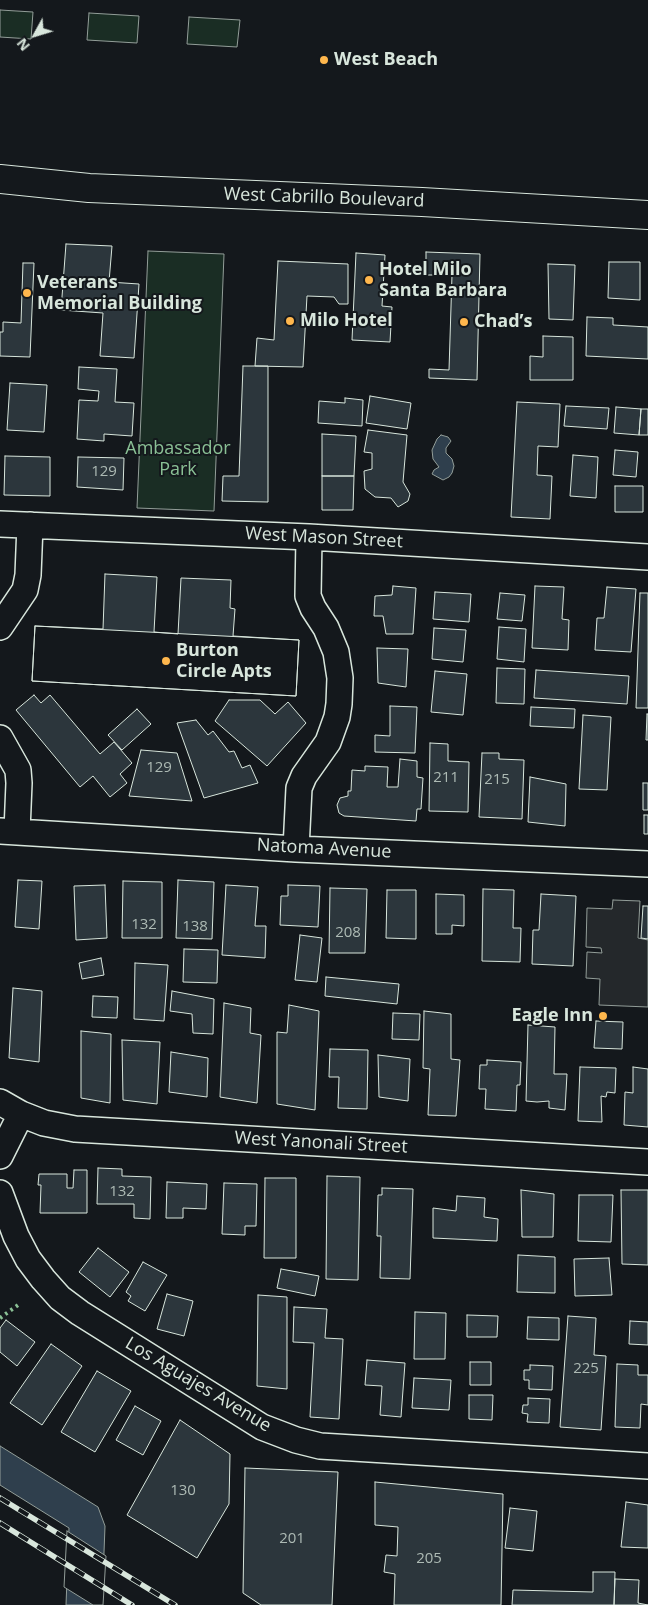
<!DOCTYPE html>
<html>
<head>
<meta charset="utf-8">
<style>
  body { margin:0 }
  #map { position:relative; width:648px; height:1605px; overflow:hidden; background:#14181c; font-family:"Open Sans",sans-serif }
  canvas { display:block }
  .north { position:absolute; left:10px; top:10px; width:50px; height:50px; -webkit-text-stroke:4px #14181c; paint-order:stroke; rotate:231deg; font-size:14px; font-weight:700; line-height:20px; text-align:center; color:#d8e6dc }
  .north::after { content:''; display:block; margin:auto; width:18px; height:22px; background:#d8e6dc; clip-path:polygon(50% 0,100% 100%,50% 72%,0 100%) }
</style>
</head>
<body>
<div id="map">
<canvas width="648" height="1605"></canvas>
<div class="north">N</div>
</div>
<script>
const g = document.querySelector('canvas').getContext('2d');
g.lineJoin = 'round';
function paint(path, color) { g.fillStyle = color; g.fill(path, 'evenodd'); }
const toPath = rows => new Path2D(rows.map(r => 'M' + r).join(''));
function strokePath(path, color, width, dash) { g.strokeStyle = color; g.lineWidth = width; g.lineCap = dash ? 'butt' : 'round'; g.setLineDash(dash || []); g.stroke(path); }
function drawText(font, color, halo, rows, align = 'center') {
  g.font = font + ' "Open Sans",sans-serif'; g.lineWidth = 4; g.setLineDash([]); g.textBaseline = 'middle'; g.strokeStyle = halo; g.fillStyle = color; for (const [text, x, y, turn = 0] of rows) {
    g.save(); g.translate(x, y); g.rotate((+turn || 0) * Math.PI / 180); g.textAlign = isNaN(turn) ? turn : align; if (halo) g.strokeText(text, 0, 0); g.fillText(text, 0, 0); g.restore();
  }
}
const green = toPath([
  [0,10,33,12,31,39,0,37,0,10],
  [89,13,139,16,137,43,87,40,89,13],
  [189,17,240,20,237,47,187,44,189,17],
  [148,251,224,254,214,511,137,508,148,251]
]);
const parking = toPath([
  [613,900,640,901,638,938,648,940,648,1007,599,1005,600,979,586,978,587,952,602,953,601,948,586,947,587,908,612,909,613,900]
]);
const water = toPath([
  [441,435,448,437,451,441,446,448,446,453,452,459,454,466,452,473,449,477,443,480,432,474,434,470,439,467,433,459,432,450,437,439,441,435],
  [0,1446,98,1507,105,1526,102,1605,66,1605,69,1528,0,1485,0,1446]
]);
const pier = toPath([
  [67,1531,106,1556,103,1605,93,1605,64,1587,67,1531]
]);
const building = toPath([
  [66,244,112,246,109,282,139,284,134,358,100,356,103,313,61,310,66,244],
  [426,252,480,254,477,380,429,378,429,369,449,370,452,275,426,275,426,252],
  [356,253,385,255,382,306,392,307,390,342,352,340,356,253],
  [278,261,348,264,348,304,339,304,334,297,307,296,303,367,255,366,257,338,274,340,278,261],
  [609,262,640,262,640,300,608,298,609,262],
  [23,263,34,263,30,357,0,356,0,332,3,332,3,322,21,323,23,263],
  [548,264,575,265,573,320,549,319,548,264],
  [587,317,613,318,613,325,648,327,648,359,586,356,587,317],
  [543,336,573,337,573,380,530,380,530,356,543,357,543,336],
  [243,366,268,366,268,502,222,501,223,476,239,476,243,366],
  [79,367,117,369,115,402,134,403,132,436,104,434,104,441,77,439,79,400,98,401,99,391,78,389,79,367],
  [10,383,47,385,44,432,7,430,10,383],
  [370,396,411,403,407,429,366,423,370,396],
  [345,398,363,400,362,426,318,423,319,401,345,403,345,398],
  [517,402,560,404,558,447,538,446,537,475,552,476,550,519,511,517,517,402],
  [566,406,609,408,607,429,564,426,566,406],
  [616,407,641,409,639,435,614,433,616,407],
  [641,409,648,409,648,435,639,435,641,409],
  [368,430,407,435,403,482,410,494,408,501,398,507,391,498,375,497,365,489,364,471,372,469,372,453,364,452,368,430],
  [322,434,356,436,354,476,322,476,322,434],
  [615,450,638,452,636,477,613,475,615,450],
  [573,455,598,457,596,498,570,496,573,455],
  [5,456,50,457,50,496,4,495,5,456],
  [78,457,124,458,123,490,77,487,78,457],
  [322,476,354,476,353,510,322,510,322,476],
  [615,486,643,486,643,512,615,512,615,486],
  [105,574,157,577,154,632,178,634,181,578,231,580,230,608,235,609,233,636,299,640,296,696,32,681,35,626,103,629,105,574],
  [393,586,416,588,413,634,386,634,383,616,374,616,375,596,392,595,393,586],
  [535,586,564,587,562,619,569,620,568,650,532,648,535,586],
  [607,587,636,589,631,652,595,650,597,618,604,618,607,587],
  [435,592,471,594,469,622,433,619,435,592],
  [500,593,525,595,522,621,497,619,500,593],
  [640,593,648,593,648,708,636,708,640,593],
  [35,626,299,640,296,696,32,681,35,626],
  [499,627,526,629,524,662,497,659,499,627],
  [434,628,466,630,463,662,432,659,434,628],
  [377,648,408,649,406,687,378,683,377,648],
  [497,668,525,669,524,704,496,703,497,668],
  [536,670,629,676,627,704,534,698,536,670],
  [435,671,467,674,463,715,431,712,435,671],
  [34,695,41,703,50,695,100,754,114,742,132,763,120,774,127,783,110,797,93,776,80,787,16,710,34,695],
  [229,700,260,700,275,714,288,702,306,723,267,766,215,721,229,700],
  [390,706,417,707,415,753,375,752,375,735,390,736,390,706],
  [531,707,575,709,574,728,530,726,531,707],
  [137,709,151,724,122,750,108,735,137,709],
  [647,714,648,714,648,740,646,740,647,714],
  [583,715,611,717,607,790,579,789,583,715],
  [196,720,208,735,213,731,229,752,234,751,242,768,250,765,258,783,204,798,177,723,196,720],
  [430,743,448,744,448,761,469,762,468,812,429,811,430,743],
  [141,750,177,753,192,801,129,796,141,750],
  [482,753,499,753,499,759,524,760,522,819,479,817,482,753],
  [400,759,417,761,417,777,423,778,421,809,417,809,416,821,344,816,339,813,337,805,340,798,348,796,348,791,351,791,352,770,365,771,365,766,388,767,387,787,398,787,400,759],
  [530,777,566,784,565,826,528,822,530,777],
  [643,783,648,783,648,810,643,810,643,783],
  [644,815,648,815,648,834,644,834,644,815],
  [18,880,42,881,39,929,15,927,18,880],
  [178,880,214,882,212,939,176,938,178,880],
  [123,881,162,882,162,938,122,938,123,881],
  [105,885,107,938,76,940,74,886,105,885],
  [226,885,258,887,255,926,266,926,265,958,222,955,226,885],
  [288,885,320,886,318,927,280,925,281,896,288,896,288,885],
  [330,888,367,889,365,953,329,953,330,888],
  [483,889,514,890,513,928,521,928,520,962,482,961,483,889],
  [387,890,416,890,416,939,386,938,387,890],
  [436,894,464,895,464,926,452,925,452,934,436,934,436,894],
  [541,894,576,896,573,966,532,964,533,930,539,930,541,894],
  [643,906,648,906,648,939,641,938,643,906],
  [300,935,322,938,317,982,295,980,300,935],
  [184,949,218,950,217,983,183,982,184,949],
  [101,958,104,975,82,979,79,963,101,958],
  [135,963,168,965,164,1021,134,1019,135,963],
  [326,977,399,984,397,1004,325,996,326,977],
  [13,988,42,991,39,1062,9,1058,13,988],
  [172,991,214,999,213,1034,193,1033,192,1014,170,1011,172,991],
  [93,996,118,997,117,1018,92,1017,93,996],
  [224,1003,251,1008,250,1033,261,1035,257,1103,220,1097,224,1003],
  [289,1005,319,1011,315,1110,277,1104,277,1032,287,1033,289,1005],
  [424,1011,451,1014,451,1059,460,1060,456,1116,428,1115,430,1069,423,1068,424,1011],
  [393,1013,420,1014,419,1040,392,1039,393,1013],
  [596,1021,623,1022,622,1049,594,1048,596,1021],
  [528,1025,555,1027,554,1074,567,1074,565,1110,549,1108,549,1101,537,1102,526,1101,528,1025],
  [81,1031,111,1034,110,1103,81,1098,81,1031],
  [122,1040,160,1042,157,1104,123,1100,122,1040],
  [330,1049,368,1050,367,1109,338,1108,339,1077,329,1077,330,1049],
  [171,1052,208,1058,207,1097,169,1092,171,1052],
  [378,1055,410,1059,408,1101,379,1097,378,1055],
  [487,1060,521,1062,520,1085,517,1085,516,1111,485,1109,486,1089,479,1089,480,1065,487,1065,487,1060],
  [580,1067,616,1068,615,1093,607,1092,606,1097,601,1096,602,1122,578,1121,580,1067],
  [633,1067,648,1069,648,1127,624,1125,625,1092,633,1093,633,1067],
  [98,1168,122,1169,122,1176,151,1177,150,1219,134,1218,134,1204,97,1204,98,1168],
  [74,1170,87,1170,87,1213,40,1213,41,1185,38,1185,39,1174,67,1174,67,1188,73,1188,74,1170],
  [327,1176,360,1177,358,1280,326,1279,327,1176],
  [265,1178,296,1178,296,1258,264,1258,265,1178],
  [167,1182,207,1184,206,1209,183,1208,183,1218,166,1218,167,1182],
  [224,1183,257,1184,256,1226,245,1226,245,1235,222,1234,224,1183],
  [382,1188,413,1189,410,1279,380,1278,381,1236,377,1236,378,1195,382,1195,382,1188],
  [521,1190,554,1194,553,1237,522,1237,521,1190],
  [621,1190,648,1190,648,1265,622,1264,621,1190],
  [579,1195,613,1195,611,1242,578,1241,579,1195],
  [457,1196,485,1198,484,1217,498,1219,497,1241,433,1238,433,1208,456,1211,457,1196],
  [98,1248,129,1272,110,1297,79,1272,98,1248],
  [518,1255,555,1257,555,1293,517,1292,518,1255],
  [609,1258,612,1295,575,1296,574,1259,609,1258],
  [143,1262,167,1275,145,1311,128,1301,131,1296,126,1292,143,1262],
  [281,1269,319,1276,315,1296,277,1288,281,1269],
  [167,1294,193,1301,184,1336,157,1329,167,1294],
  [258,1295,287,1297,287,1389,257,1386,258,1295],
  [294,1307,327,1309,325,1338,343,1339,339,1419,310,1417,314,1343,293,1342,294,1307],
  [415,1312,446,1313,445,1359,414,1359,415,1312],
  [467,1315,498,1316,497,1337,467,1337,467,1315],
  [568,1316,596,1318,594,1355,606,1356,601,1430,560,1427,568,1316],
  [528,1317,559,1318,559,1340,527,1339,528,1317],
  [6,1320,35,1342,17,1366,0,1352,0,1328,6,1320],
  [630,1321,648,1322,648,1345,629,1344,630,1321],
  [51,1344,82,1366,42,1425,10,1403,51,1344],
  [367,1360,405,1363,401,1417,380,1415,382,1386,365,1385,367,1360],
  [470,1362,491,1362,491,1385,470,1385,470,1362],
  [617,1364,638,1365,638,1375,648,1375,648,1405,641,1404,640,1428,615,1427,617,1364],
  [530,1365,553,1366,552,1390,529,1389,529,1380,524,1380,524,1370,530,1370,530,1365],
  [97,1371,131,1391,95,1452,61,1432,97,1371],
  [414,1378,451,1380,449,1410,412,1408,414,1378],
  [469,1395,493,1395,492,1420,469,1419,469,1395],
  [528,1398,550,1399,549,1423,527,1422,528,1414,522,1413,523,1405,528,1405,528,1398],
  [135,1406,161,1421,143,1455,116,1440,135,1406],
  [180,1420,230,1454,229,1504,197,1558,127,1515,180,1420],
  [245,1468,338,1472,332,1605,261,1605,243,1593,245,1468],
  [375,1482,503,1494,501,1605,394,1605,395,1574,384,1572,386,1555,397,1556,398,1527,375,1525,375,1482],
  [626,1502,648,1505,648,1548,621,1547,626,1502],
  [510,1508,537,1511,533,1551,505,1548,510,1508],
  [593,1572,615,1572,614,1605,512,1605,513,1590,593,1592,593,1572],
  [615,1579,639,1580,638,1603,648,1605,614,1605,615,1579]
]);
const minor = toPath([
  [0,524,309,537,648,557],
  [0,627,25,590,28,575,30,525],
  [0,738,18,770,19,783,17,831],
  [0,831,296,849,648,864],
  [296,849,299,788,304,776,328,742,337,717,339,704,340,678,336,652,326,628,313,608,308,596,309,537],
  [0,1102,21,1114,44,1123,75,1129,648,1162],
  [0,1156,21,1114],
  [0,1193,16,1236,28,1259,43,1279,60,1298,80,1313,262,1427,296,1440,320,1446,648,1466]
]);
const major = toPath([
  [0,179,89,188,422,202,648,215]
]);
const rail = toPath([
  [0,1498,175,1605],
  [0,1523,132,1605]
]);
const hedge = toPath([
  [0,1318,21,1303]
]);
const markers = [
  [324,60,5,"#ffb74d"],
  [369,280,5,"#ffb74d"],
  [27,293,5,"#ffb74d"],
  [290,321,5,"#ffb74d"],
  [464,322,5,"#ffb74d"],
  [166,661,5,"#ffb74d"],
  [603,1016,5,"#ffb74d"]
];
const numberNames = [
  ["129",104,472],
  ["129",159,768],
  ["211",446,778],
  ["215",497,780],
  ["132",144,925],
  ["138",195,927],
  ["208",348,933],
  ["132",122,1192],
  ["225",586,1369],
  ["130",183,1491],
  ["201",292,1539],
  ["205",429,1559]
];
const poiNames = [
  ["West Beach",334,60],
  ["Hotel Milo",379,270],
  ["Santa Barbara",379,291],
  ["Veterans",37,283],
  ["Memorial Building",37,304],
  ["Milo Hotel",300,321],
  ["Chad’s",474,322],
  ["Burton",176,651],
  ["Circle Apts",176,672],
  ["Eagle Inn",593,1016,"right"]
];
const streetNames = [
  ["West Cabrillo Boulevard",324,198,2],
  ["West Mason Street",324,538,3],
  ["Natoma Avenue",324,849,3],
  ["West Yanonali Street",321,1143,3],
  ["Los Aguajes Avenue",198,1385,31]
];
const parkNames = [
  ["Ambassador",178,449],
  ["Park",178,470]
];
paint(green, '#1a2d24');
strokePath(green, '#939e99', 1);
paint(parking, '#24282b');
strokePath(parking, '#939e99', 1);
paint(water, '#2f3f4d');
strokePath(water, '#939e99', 1);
paint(pier, '#14181c');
strokePath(pier, '#939e99', 1);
paint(building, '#2c363c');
strokePath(building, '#d8e6dc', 1);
strokePath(minor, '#d8e6dc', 28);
strokePath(major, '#d8e6dc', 30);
strokePath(minor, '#14181c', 25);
strokePath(major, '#14181c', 28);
strokePath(rail, '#d8e6dc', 5.5);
strokePath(rail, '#14181c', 4, [11]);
strokePath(hedge, '#8ac095', 4, [2.5, 4]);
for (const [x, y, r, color] of markers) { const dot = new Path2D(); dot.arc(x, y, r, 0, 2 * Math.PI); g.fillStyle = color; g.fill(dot); strokePath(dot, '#14181c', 2); }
drawText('15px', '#adbab4', null, numberNames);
drawText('bold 18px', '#d8e6dc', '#14181c', poiNames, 'left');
drawText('18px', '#d8e6dc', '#14181c', streetNames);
drawText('18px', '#8ac095', '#14181c', parkNames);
</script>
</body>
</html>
